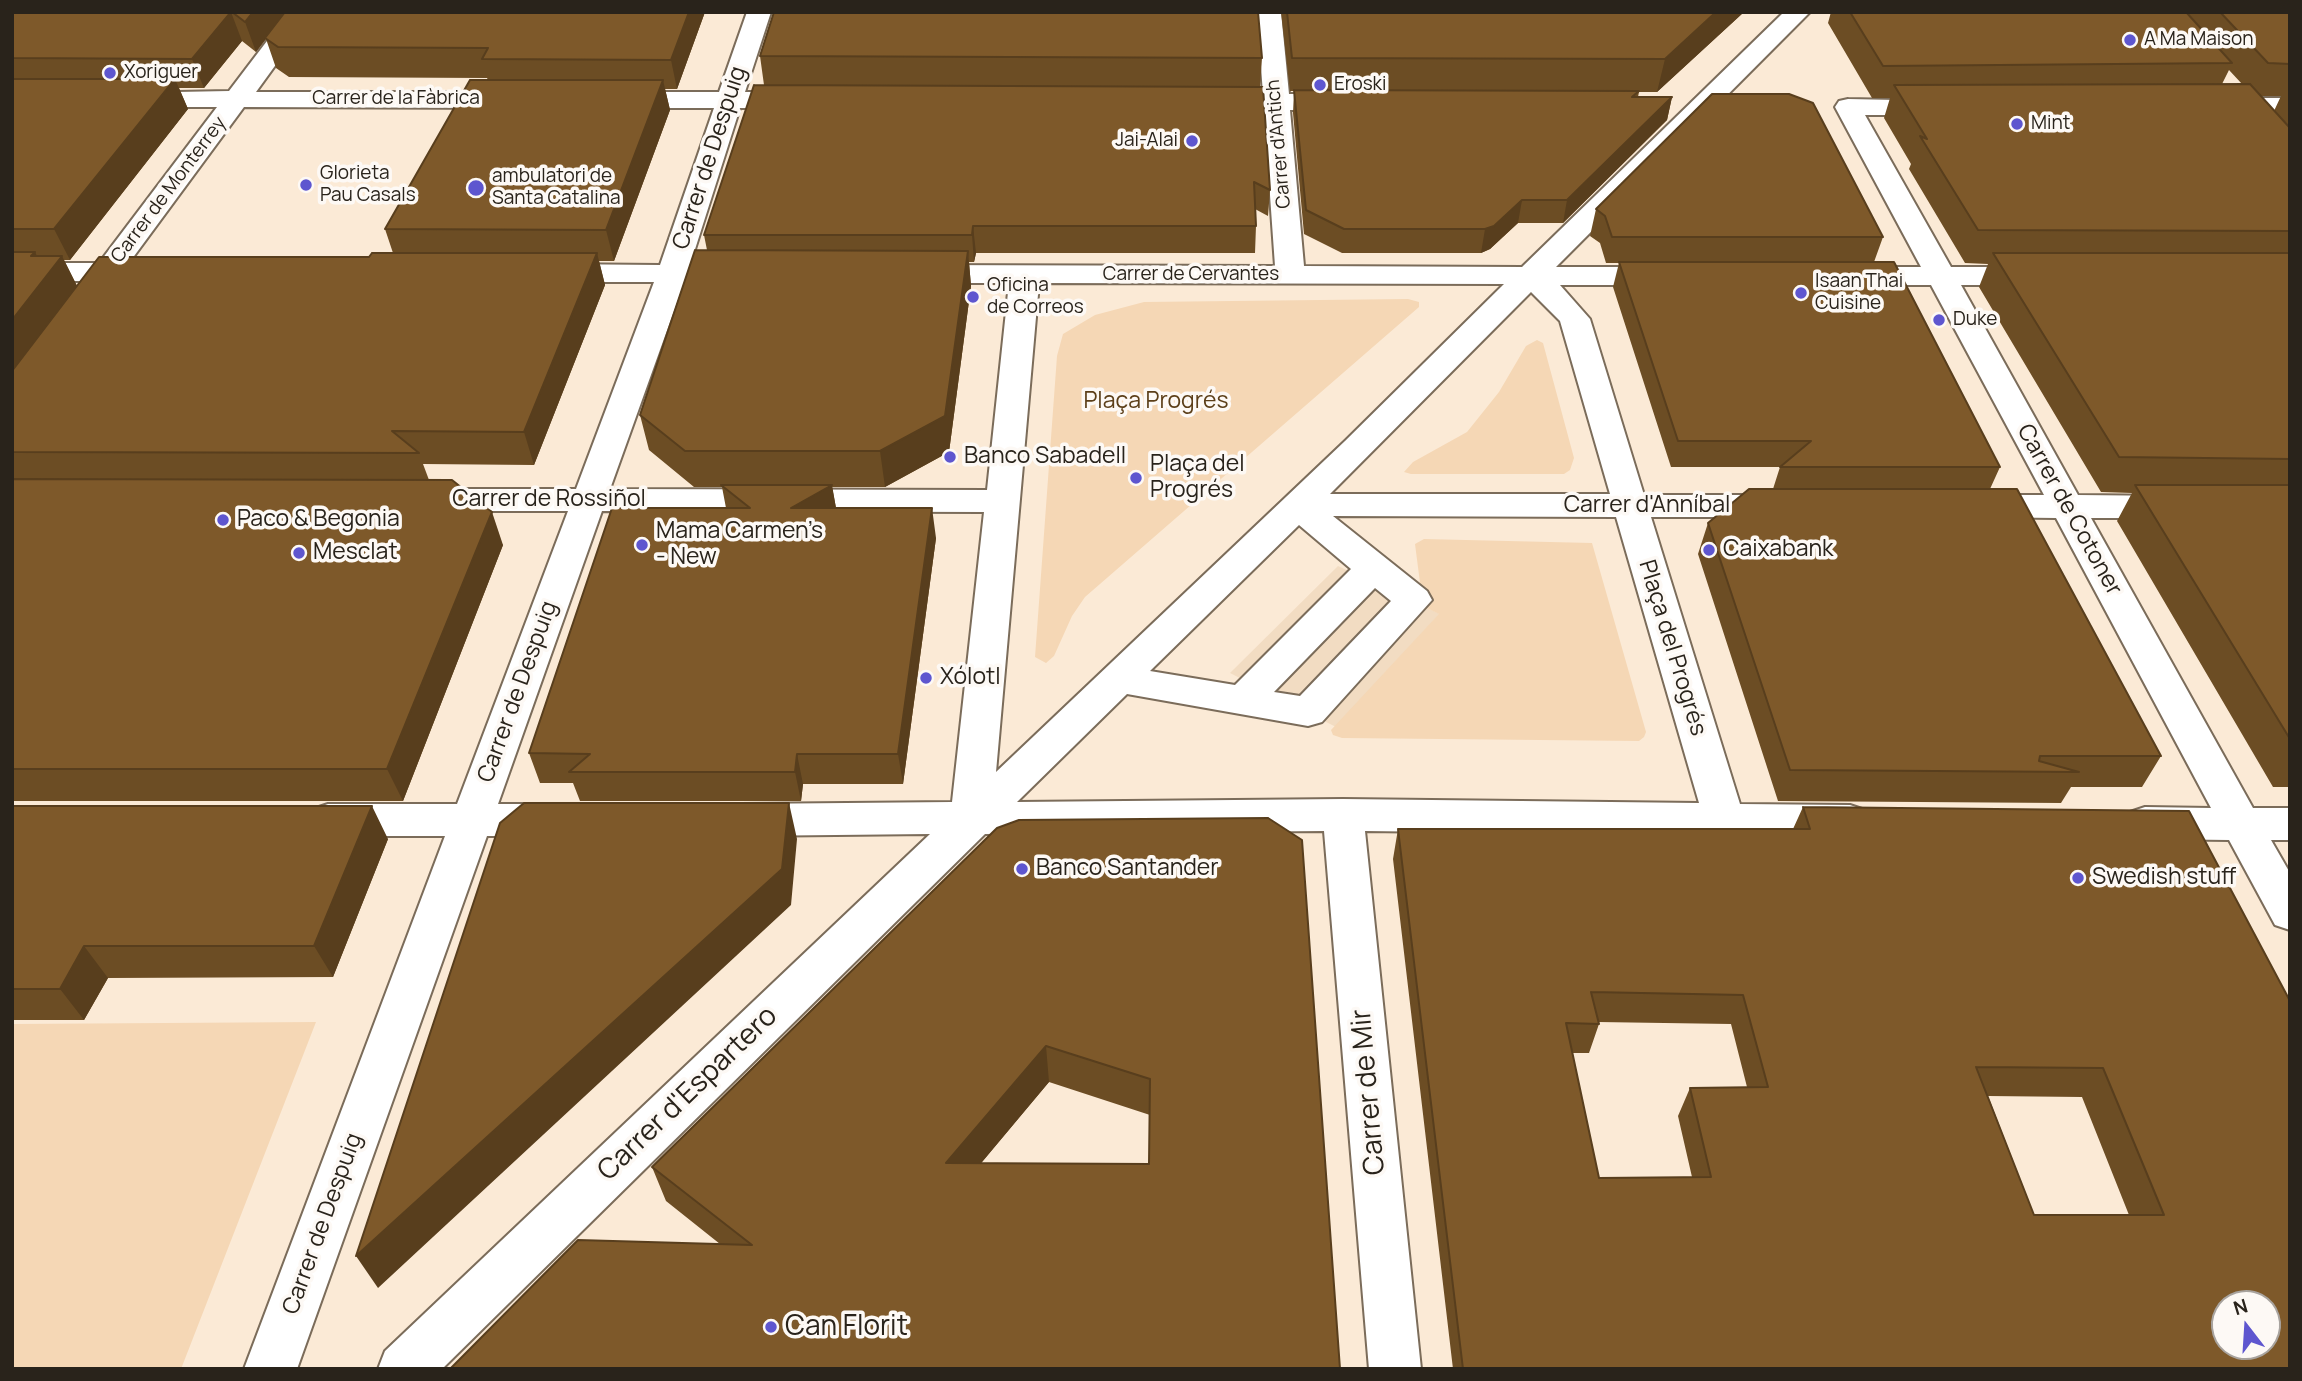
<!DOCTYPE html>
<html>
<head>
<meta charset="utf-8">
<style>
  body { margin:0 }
  #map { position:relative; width:2302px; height:1381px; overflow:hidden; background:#fbead6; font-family:Manrope,sans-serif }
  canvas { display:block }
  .frame { position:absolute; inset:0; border:14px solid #29231b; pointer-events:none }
  .north { position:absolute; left:2211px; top:1290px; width:70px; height:70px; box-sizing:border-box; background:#fdf9f5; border:2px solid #a8a39e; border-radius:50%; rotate:343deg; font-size:19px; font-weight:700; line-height:28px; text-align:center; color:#29231b }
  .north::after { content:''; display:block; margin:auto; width:24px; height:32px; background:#5e56cf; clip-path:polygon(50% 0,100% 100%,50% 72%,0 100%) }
</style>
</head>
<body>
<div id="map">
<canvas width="2302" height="1381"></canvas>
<div class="frame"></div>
<div class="north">N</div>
</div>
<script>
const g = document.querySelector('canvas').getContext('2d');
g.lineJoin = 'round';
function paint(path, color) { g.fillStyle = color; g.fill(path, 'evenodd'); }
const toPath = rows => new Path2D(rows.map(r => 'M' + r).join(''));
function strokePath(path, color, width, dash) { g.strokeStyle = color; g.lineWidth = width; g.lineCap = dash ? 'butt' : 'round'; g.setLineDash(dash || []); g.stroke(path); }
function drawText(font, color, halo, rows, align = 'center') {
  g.font = font + ' Manrope,sans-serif'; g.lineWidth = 7; g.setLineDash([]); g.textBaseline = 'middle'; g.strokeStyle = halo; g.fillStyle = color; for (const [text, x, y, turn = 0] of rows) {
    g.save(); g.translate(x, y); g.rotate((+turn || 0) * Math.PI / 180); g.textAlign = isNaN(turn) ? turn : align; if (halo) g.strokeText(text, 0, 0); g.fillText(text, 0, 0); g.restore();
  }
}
const built = toPath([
  [1338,566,1440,614,1336,727,1230,673]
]);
const green = toPath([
  [1408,299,1419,302,1419,307,1085,597,1072,616,1054,656,1046,663,1035,657,1057,356,1063,334,1095,315,1144,302],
  [1537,340,1543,343,1574,458,1570,470,1564,474,1411,474,1404,472,1413,462,1467,432,1499,392,1526,346],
  [1424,539,1592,543,1646,732,1644,737,1639,741,1342,738,1333,735,1331,730,1439,614,1423,606,1415,544],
  [316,1022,181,1369,12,1369,12,1024]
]);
const minor = toPath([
  [289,12,314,12,256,92,511,92,520,94,524,100,520,106,511,108,244,107,129,263,149,266,154,272,149,278,116,281,107,293,96,296,85,293,81,287,85,281,12,281,12,263,99,263,217,107,133,107,124,105,120,99,124,93,229,91,289,12],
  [747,12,771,12,745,92,801,92,810,94,814,100,810,106,801,108,740,108,690,265,737,265,747,268,752,274,747,280,737,283,684,283,610,489,987,490,1009,283,916,283,906,280,901,274,906,268,916,265,1275,266,1264,110,1211,110,1202,108,1198,102,1202,96,1211,94,1263,94,1257,12,1281,12,1289,94,1347,94,1356,96,1360,102,1356,108,1347,110,1290,110,1304,266,1522,267,1784,12,1810,12,1556,267,1668,267,1679,270,1683,276,1679,282,1668,285,1560,285,1590,319,1644,495,1780,495,1792,498,1797,506,1792,514,1780,517,1651,517,1740,804,1850,805,1865,810,1871,821,1865,832,1850,837,1365,831,1421,1369,1369,1369,1324,831,985,834,442,1369,378,1369,385,1351,930,834,741,836,726,831,720,820,726,809,741,804,952,802,984,512,602,511,498,804,555,804,570,809,576,820,570,831,555,836,487,836,297,1369,244,1369,445,836,328,836,313,831,307,820,313,809,328,804,457,804,568,511,424,511,412,508,407,500,412,492,424,489,576,489,654,282,549,282,539,279,534,273,539,267,549,264,660,265,714,108,616,108,607,106,603,100,607,94,616,92,719,92,747,12],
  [1039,283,1504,284,1345,441,996,772,1039,283],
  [1531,292,1560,321,1610,494,1330,494,1531,292],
  [1333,516,1616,517,1699,803,1343,799,1017,802,1127,694,1308,726,1322,722,1432,600,1427,591,1333,516],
  [1299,525,1351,569,1235,685,1150,671,1299,525],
  [1375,588,1391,601,1300,696,1274,692,1375,588],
  [2218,98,2290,98,2290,114,2209,112,2205,106,2209,100,2218,98],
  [1848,99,1947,101,1951,107,1947,113,1938,115,1865,115,1951,267,2036,267,2047,270,2051,276,2047,282,2036,285,1961,285,2078,495,2176,496,2188,499,2193,507,2188,515,2176,518,2091,518,2253,808,2290,808,2290,840,2271,840,2290,873,2290,930,2275,925,2229,840,2145,839,2130,834,2124,823,2130,812,2145,807,2211,808,2056,518,1973,517,1961,514,1956,506,1961,498,1973,495,2044,495,1931,285,1847,285,1836,282,1832,276,1836,270,1847,267,1921,267,1835,107,1839,101,1848,99]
]);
const wall = toPath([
  [12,12,705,12,677,89,665,89,670,110,614,261,599,261,605,285,534,465,423,464,429,480,503,545,403,801,12,801],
  [266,39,276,68,289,77,487,78,488,80,385,229,393,253,369,257,77,286,64,260,70,260,188,109,179,88,204,88,242,41,256,52],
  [1281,12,1744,12,1657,92,1639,92,1638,97,1672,97,1667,120,1563,223,1518,223,1490,249,1481,253,1342,253,1304,234,1293,113,1294,91,1290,91],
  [1831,12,2290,12,2290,787,2273,787,2117,521,2132,493,2101,492,1979,287,1988,264,1965,263,1909,169,1911,164,1884,118,1890,98,1872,98,1828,23],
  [2229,70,2242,84,2222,84],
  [2260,96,2281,96,2274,111],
  [760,56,1262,58,1260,87,1270,190,1268,216,1255,209,1256,226,1255,253,976,253,974,262,969,262,971,286,949,452,885,487,832,487,836,508,936,538,903,784,803,784,801,801,580,801,573,783,540,783,529,753,726,508,722,487,694,487,649,450,640,415,707,250,704,235,764,85],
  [1596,209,1883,237,1874,262,2000,467,1990,489,2161,756,2142,787,2071,787,2061,803,1778,801,1698,554,1708,523,1773,489,1780,467,1671,467,1613,287,1619,263,1606,263,1600,243,1590,236],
  [12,806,388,839,333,977,108,978,84,1020,12,1020],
  [1803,807,2189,811,2290,1369,1453,1369,1393,859,1398,829,1793,829],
  [1598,1022,1731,1024,1747,1087,1690,1088,1678,1116,1692,1177,1599,1178,1572,1053,1589,1053,1599,1024],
  [1988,1096,2082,1097,2129,1215,2034,1215],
  [997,828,1340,1369,720,1244,666,1201,652,1167],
  [1049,1082,1150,1115,1149,1164,981,1163]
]);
const shadedWall = toPath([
  [231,12,242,41,204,88,192,59],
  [253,12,286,12,256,52,245,22],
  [689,12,705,12,677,89,671,60],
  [1716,12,1744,12,1657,92,1665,59],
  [175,79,188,109,70,260,54,229],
  [663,80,670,110,614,261,606,230],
  [1672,97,1667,120,1563,223,1567,200],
  [1522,200,1518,223,1490,249,1481,253,1485,229],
  [973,226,976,253,974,262,972,235],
  [968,251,971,286,949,452,885,487,880,451],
  [35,252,47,276,62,256,78,288,12,375,12,320,31,256],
  [597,253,605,285,534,465,524,432],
  [832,485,837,514,791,508],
  [932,508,936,538,903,784,898,754],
  [492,512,503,545,403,801,387,769],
  [797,754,803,784,801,801,795,772],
  [789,803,797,839,791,905,378,1288,356,1256],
  [372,806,388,839,333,977,314,946],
  [84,946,108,978,84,1020,60,989],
  [1046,1046,1049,1082,952,1198,946,1163]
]);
const building = toPath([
  [12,12,231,12,192,59,12,58,12,12],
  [232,12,253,12,245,22,232,12],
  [285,12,689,12,671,60,482,59,488,48,278,47,265,38,285,12],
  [774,12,1258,12,1262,58,760,56,774,12],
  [1287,12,1716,12,1665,59,1292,58,1287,12],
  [1850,12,2186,12,2232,63,1883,66,1850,12],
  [2220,12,2290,12,2290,64,2268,63,2220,12],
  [12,79,175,79,54,229,12,229,12,79],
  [470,80,663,80,606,230,385,229,470,80],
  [2250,84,2290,128,2290,231,1978,230,1920,136,1927,139,1894,85,2250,84],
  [754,85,1263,87,1270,190,1254,182,1256,226,973,226,972,235,704,235,754,85],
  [1294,90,1639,91,1632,97,1672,97,1567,200,1522,200,1494,226,1485,229,1344,229,1306,210,1294,90],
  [1712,94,1789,94,1813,103,1883,237,1612,237,1605,216,1596,209,1712,94],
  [695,250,968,251,945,416,880,451,685,451,640,415,695,250],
  [12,252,35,252,31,256,62,256,12,320,12,252],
  [372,253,597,253,524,432,392,431,419,453,12,452,12,371,99,257,369,257,372,253],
  [1993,253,2290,253,2290,459,2119,457,1993,253],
  [1619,262,1894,262,2000,467,1780,467,1811,441,1678,441,1619,262],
  [12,479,452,480,492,512,387,769,12,769,12,479],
  [721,485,832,485,791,508,932,508,898,754,797,754,795,772,569,772,590,754,529,753,612,508,750,508,721,485],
  [2135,485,2290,485,2290,739,2135,485],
  [1749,489,2017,489,2161,756,2040,756,2039,761,2079,772,1790,770,1708,523,1749,489],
  [524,803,789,803,782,869,356,1256,500,823,524,803],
  [12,806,372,806,314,946,84,946,60,989,12,989,12,806],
  [1803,807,2189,811,2290,1001,2290,1369,1463,1369,1398,829,1810,829,1803,807],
  [1591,992,1743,995,1768,1087,1690,1088,1711,1177,1599,1178,1566,1023,1599,1024,1591,992],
  [1976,1067,2103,1068,2164,1215,2034,1215,1976,1067],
  [2225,1304,2267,1304,2267,1346,2225,1346,2225,1304],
  [1268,818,1302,840,1340,1369,450,1369,578,1240,752,1245,652,1167,997,828,1019,820,1268,818],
  [1046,1046,1150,1079,1149,1164,946,1163,1046,1046]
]);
const markers = [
  [2130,40,7,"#5e56cf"],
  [110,73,7,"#5e56cf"],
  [1320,85,7,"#5e56cf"],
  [2017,124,7,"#5e56cf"],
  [1192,141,7,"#5e56cf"],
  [306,185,7,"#5e56cf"],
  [476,188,9,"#5e56cf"],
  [1801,293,7,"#5e56cf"],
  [973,297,7,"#5e56cf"],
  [1939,320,7,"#5e56cf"],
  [950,457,7,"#5e56cf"],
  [1136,478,7,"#5e56cf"],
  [223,520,7,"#5e56cf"],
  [642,545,7,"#5e56cf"],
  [1709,550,7,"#5e56cf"],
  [299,553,7,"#5e56cf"],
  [926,678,7,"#5e56cf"],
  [1022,869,7,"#5e56cf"],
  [2078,878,7,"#5e56cf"],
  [771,1327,7,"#5e56cf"]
];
const farPoinames = [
  ["A Ma Maison",2144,40],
  ["Xoriguer",124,73],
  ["Eroski",1334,85],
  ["Mint",2031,124],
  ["Jai-Alai",1178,141,"right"],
  ["Glorieta",320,174],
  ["Pau Casals",320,196],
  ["ambulatori de",492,177],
  ["Santa Catalina",492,199],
  ["Isaan Thai",1815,282],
  ["Cuisine",1815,304],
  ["Oficina",987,286],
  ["de Correos",987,308],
  ["Duke",1953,320]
];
const farStreetnames = [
  ["Carrer de la Fàbrica",396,99],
  ["Carrer d'Antich",1279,144,-95],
  ["Carrer de Monterrey",169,190,-53],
  ["Carrer de Cervantes",1191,275]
];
const streetNames = [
  ["Carrer de Despuig",710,158,-72],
  ["Carrer de Rossiñol",549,500],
  ["Carrer d'Anníbal",1647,506],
  ["Carrer de Cotoner",2069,510,61],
  ["Plaça del Progrés",1672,648,73],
  ["Carrer de Despuig",518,692,-70],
  ["Carrer de Despuig",323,1224,-70]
];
const parkNames = [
  ["Plaça Progrés",1156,402]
];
const poiNames = [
  ["Banco Sabadell",964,457],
  ["Plaça del",1150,465],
  ["Progrés",1150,491],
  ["Paco & Begonia",237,520],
  ["Mama Carmen’s",656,532],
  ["- New",656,558],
  ["Caixabank",1723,550],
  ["Mesclat",313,553],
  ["Xólotl",940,678],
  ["Banco Santander",1036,869],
  ["Swedish stuff",2092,878]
];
const nearStreetnames = [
  ["Carrer de Mir",1369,1092,-95],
  ["Carrer d'Espartero",688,1094,-44]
];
const nearPoinames = [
  ["Can Florit",785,1327]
];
paint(built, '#f2dcc2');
paint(green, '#f5d7b5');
strokePath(minor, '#7b6c5a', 4);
paint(minor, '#fff');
paint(wall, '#6c4d24');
paint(shadedWall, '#583e1d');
paint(building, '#7e592a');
strokePath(building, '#583e1d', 2);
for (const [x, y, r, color] of markers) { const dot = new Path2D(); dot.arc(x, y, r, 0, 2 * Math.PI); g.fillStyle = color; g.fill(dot); strokePath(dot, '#fdf9f5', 2.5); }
drawText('19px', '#29231b', '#fdf9f5', farPoinames, 'left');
drawText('19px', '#29231b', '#fdf9f5', farStreetnames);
drawText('23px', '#29231b', '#fdf9f5', streetNames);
drawText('23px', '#5c3f19', '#fdf9f5', parkNames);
drawText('23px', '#29231b', '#fdf9f5', poiNames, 'left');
drawText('28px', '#29231b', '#fdf9f5', nearStreetnames);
drawText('28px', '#29231b', '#fdf9f5', nearPoinames, 'left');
</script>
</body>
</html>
